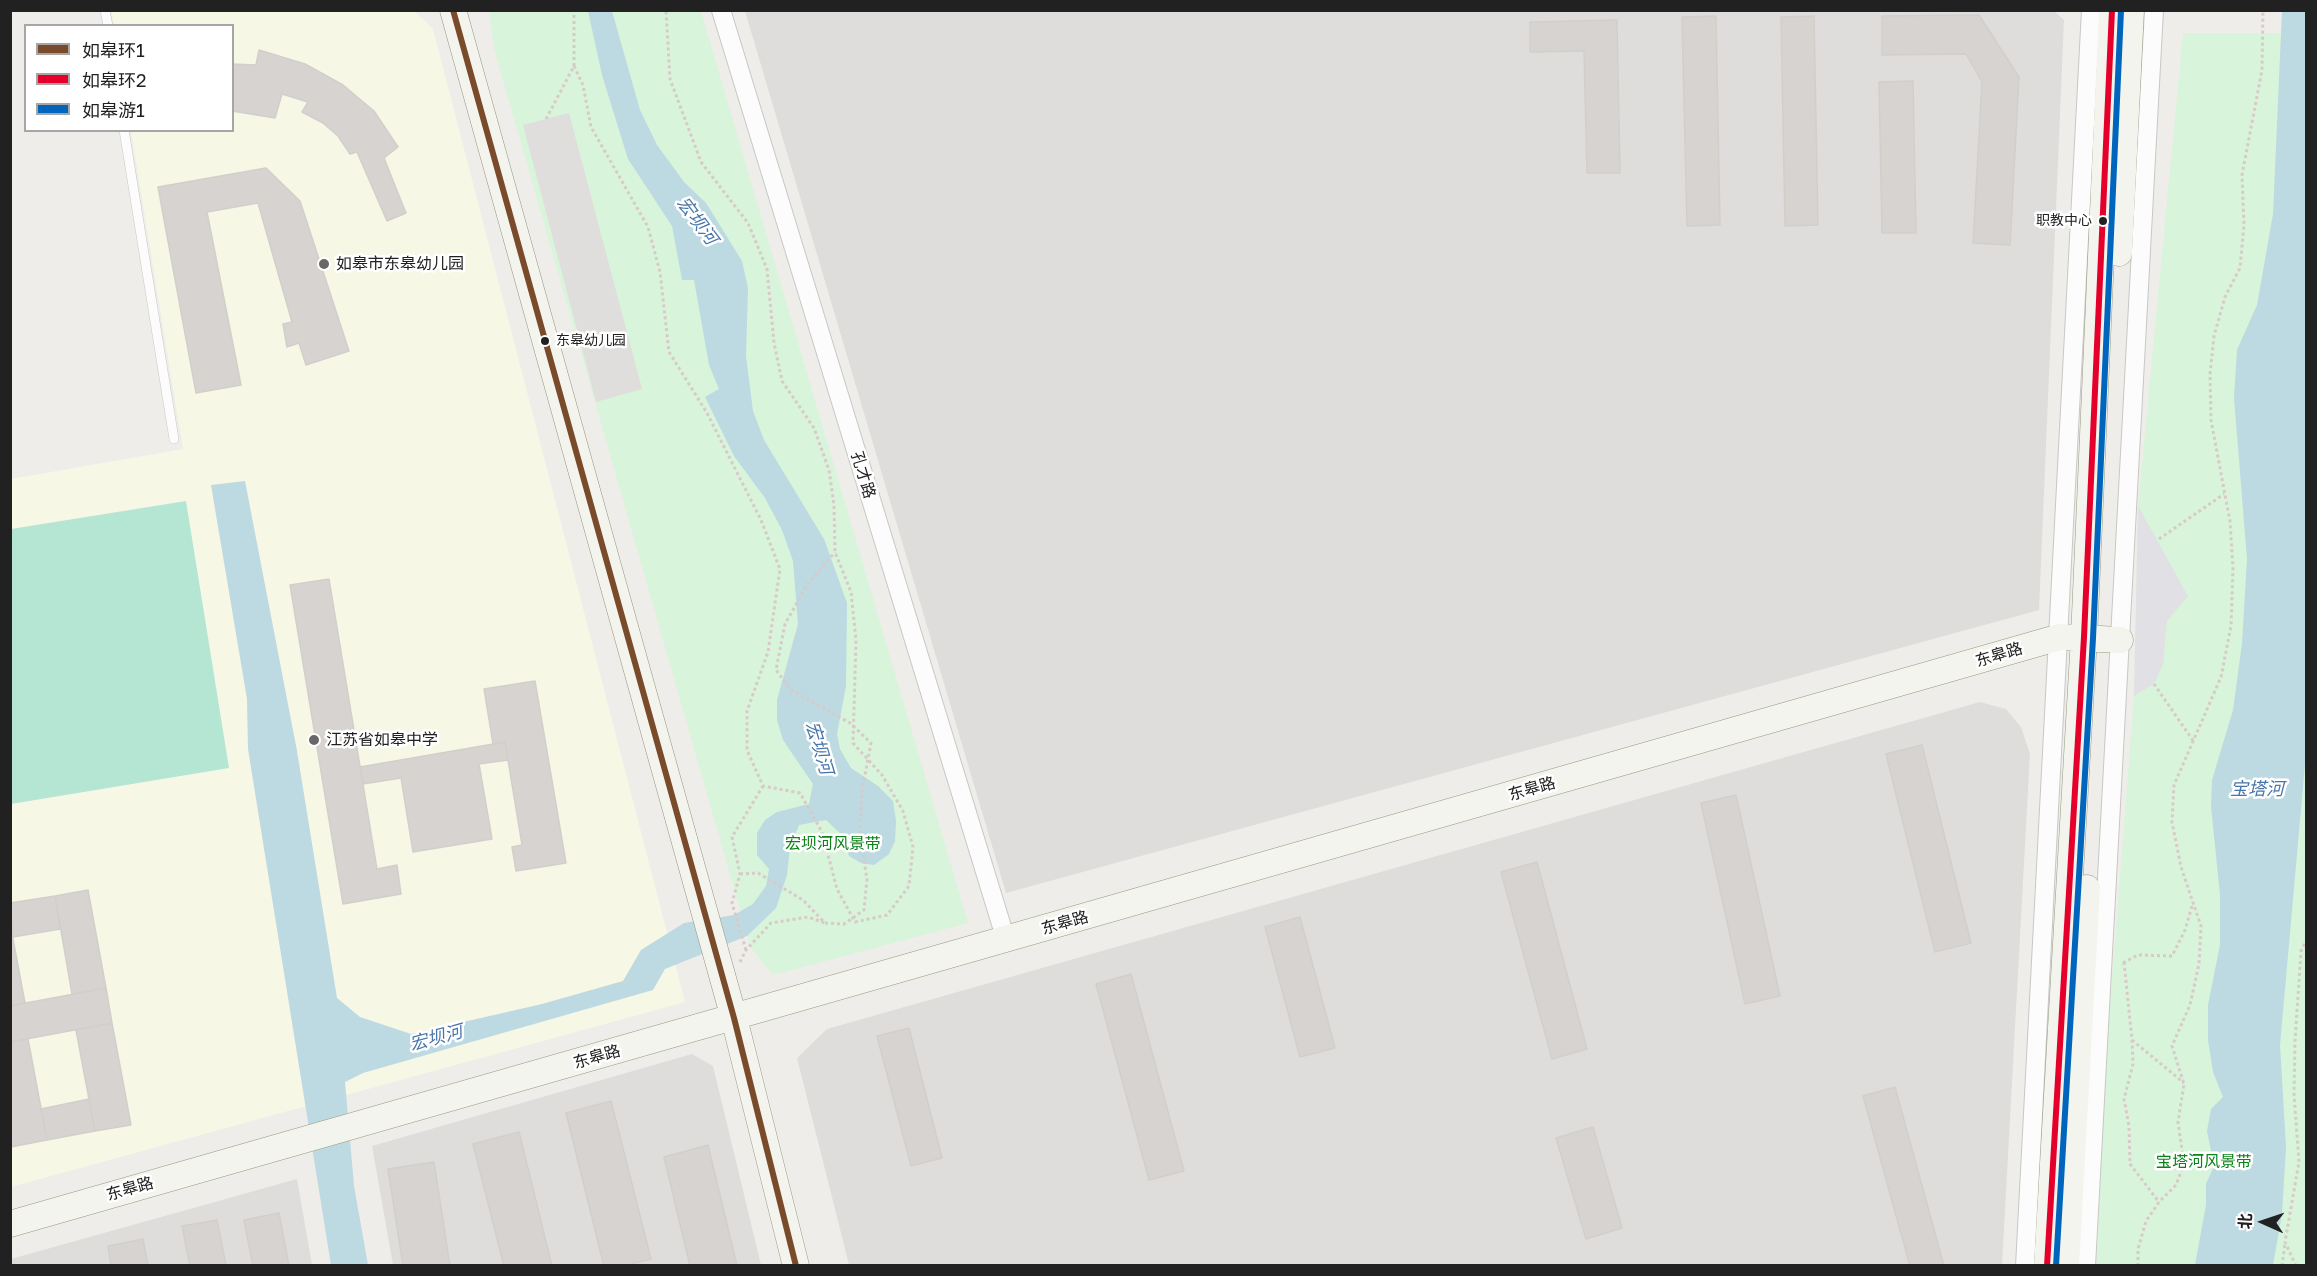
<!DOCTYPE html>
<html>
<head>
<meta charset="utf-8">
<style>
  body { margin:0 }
  #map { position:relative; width:2317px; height:1276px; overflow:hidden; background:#efedea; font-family:"Golos Text","Noto Sans SC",sans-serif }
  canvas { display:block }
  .frame { position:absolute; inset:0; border:12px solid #212121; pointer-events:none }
  .legend { position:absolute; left:24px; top:24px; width:210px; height:108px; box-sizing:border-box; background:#fff; border:2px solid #a6a6a6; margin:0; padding:8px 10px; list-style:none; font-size:18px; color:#212121 }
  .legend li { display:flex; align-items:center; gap:12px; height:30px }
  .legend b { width:30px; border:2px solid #a6a6a6 }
  .north { position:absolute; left:2233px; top:1192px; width:60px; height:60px; -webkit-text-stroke:4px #fff; paint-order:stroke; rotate:273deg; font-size:16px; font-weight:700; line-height:24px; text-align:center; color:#212121 }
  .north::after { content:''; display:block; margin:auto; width:21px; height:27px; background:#212121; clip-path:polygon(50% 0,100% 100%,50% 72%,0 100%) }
</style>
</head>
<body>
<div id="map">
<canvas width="2317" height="1276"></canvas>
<div class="frame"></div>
<ul class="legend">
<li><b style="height:8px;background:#7a4b2a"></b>如皋环1</li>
<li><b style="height:8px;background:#e4002b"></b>如皋环2</li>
<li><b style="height:8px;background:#0065bd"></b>如皋游1</li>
</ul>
<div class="north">北</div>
</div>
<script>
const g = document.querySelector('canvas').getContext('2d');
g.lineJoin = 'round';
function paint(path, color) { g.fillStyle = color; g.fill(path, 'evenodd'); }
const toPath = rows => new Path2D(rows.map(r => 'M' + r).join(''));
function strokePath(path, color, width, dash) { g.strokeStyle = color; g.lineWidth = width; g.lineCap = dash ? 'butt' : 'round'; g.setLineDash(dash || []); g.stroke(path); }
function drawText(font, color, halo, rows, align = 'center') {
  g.font = font + ' "Golos Text","Noto Sans SC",sans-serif'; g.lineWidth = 5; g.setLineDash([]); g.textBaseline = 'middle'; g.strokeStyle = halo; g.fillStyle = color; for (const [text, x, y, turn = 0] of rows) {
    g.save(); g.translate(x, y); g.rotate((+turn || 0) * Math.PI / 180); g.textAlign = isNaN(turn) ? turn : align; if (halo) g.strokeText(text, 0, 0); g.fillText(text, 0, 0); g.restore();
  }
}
const residential = toPath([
  [745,11,2054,11,2064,20,2039,610,1006,893],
  [1980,702,2006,709,2021,727,2030,754,2002,1265,849,1265,797,1058,827,1029],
  [692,1054,713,1066,761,1265,393,1265,372,1146],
  [297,1179,312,1265,11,1266,11,1259]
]);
const education = toPath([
  [111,11,414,11,433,29,685,1002,11,1187,11,479,183,449,131,131,232,130,232,26,114,25]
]);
const park = toPath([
  [489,11,701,11,968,923,773,975,751,948,494,49],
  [2183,33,2306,33,2306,1265,2096,1266,2106,1057,2134,696,2138,506]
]);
const pitch = toPath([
  [186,501,229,768,11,804,11,529]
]);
const parking = toPath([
  [569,113,642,389,596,402,523,125]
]);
const plaza = toPath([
  [2138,506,2188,596,2167,621,2163,664,2154,684,2134,696]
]);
const water = toPath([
  [588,11,612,11,640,110,657,145,684,182,706,203,742,261,748,288,746,356,753,411,764,440,824,539,847,603,846,686,837,734,840,749,851,768,878,786,893,801,896,821,895,841,889,854,874,865,861,863,849,856,842,835,826,820,799,825,790,847,787,875,776,908,747,936,665,969,653,990,363,1073,345,1082,354,1186,368,1265,331,1265,248,749,247,699,211,485,245,481,297,751,337,998,360,1017,411,1034,542,1004,623,981,641,950,684,923,734,915,753,904,766,886,769,869,757,855,757,833,765,820,777,812,809,804,813,784,783,740,777,720,777,700,798,624,793,561,782,530,765,498,734,456,705,397,719,389,709,365,694,280,682,280,672,226,628,159,602,75],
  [2282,11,2306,11,2306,753,2280,1045,2286,1147,2282,1214,2273,1265,2195,1265,2206,1205,2206,1184,2214,1166,2207,1131,2211,1109,2223,1097,2213,1072,2208,1040,2208,1005,2220,945,2220,895,2211,806,2212,780,2233,710,2242,643,2247,559,2234,398,2237,350,2257,305,2273,214]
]);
const building = toPath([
  [1979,15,2019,77,2010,245,1973,243,1982,82,1966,54,1882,55,1882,16,1979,15],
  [1716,16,1720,225,1687,226,1682,17,1716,16],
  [1814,16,1818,225,1785,226,1781,17,1814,16],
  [1617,20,1620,173,1587,173,1584,51,1530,52,1530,22,1617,20],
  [259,50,305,64,343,85,374,111,398,147,384,158,406,213,387,221,357,152,350,154,338,136,323,123,302,112,308,102,282,94,275,118,232,111,232,64,256,65,259,50],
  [1913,81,1916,233,1882,233,1879,82,1913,81],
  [266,168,300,201,349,351,306,365,299,343,287,347,283,324,292,322,258,203,207,212,241,385,196,393,158,187,266,168],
  [329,579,377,869,397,865,401,894,343,904,290,585,329,579],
  [535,681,566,863,516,871,512,847,522,845,505,742,493,744,484,689,535,681],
  [505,742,508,760,479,764,492,839,413,852,401,778,363,784,360,767,505,742],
  [1922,745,1971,943,1935,952,1886,754,1922,745],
  [1736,795,1780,996,1745,1004,1701,803,1736,795],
  [1537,862,1587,1049,1552,1059,1501,872,1537,862],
  [88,890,106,988,72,994,55,896,88,890],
  [55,896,60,929,13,937,10,903,55,896],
  [1300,917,1335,1048,1300,1057,1265,927,1300,917],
  [10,923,25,1003,10,1006,10,923],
  [1131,974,1184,1171,1149,1180,1096,984,1131,974],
  [106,988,112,1023,10,1042,10,1006,106,988],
  [112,1023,131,1125,95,1131,76,1030,112,1023],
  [909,1028,942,1158,911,1166,877,1036,909,1028],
  [28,1039,47,1140,11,1147,10,1042,28,1039],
  [1895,1087,1944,1266,1910,1266,1863,1096,1895,1087],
  [89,1099,95,1131,47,1140,41,1109,89,1099],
  [611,1101,651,1259,624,1266,604,1266,566,1113,611,1101],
  [1593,1127,1622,1228,1586,1239,1556,1138,1593,1127],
  [519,1132,552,1266,504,1266,473,1144,519,1132],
  [708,1145,737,1266,690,1266,664,1157,708,1145],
  [434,1162,450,1266,403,1266,388,1169,434,1162],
  [279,1213,289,1266,253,1266,244,1220,279,1213],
  [217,1220,226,1266,190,1266,182,1226,217,1220],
  [143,1239,148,1266,111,1266,108,1246,143,1239]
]);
const path = toPath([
  [574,66,583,85,591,127,648,227,660,272,669,352,707,413,761,520,780,569,768,652,747,711,747,750,763,786,800,793,822,832,837,889,855,922,887,915,909,886,913,847,903,811,882,775,853,743,856,640,851,592,835,552,834,505,829,470,814,428,782,381,774,343,767,269,748,223,701,162,670,79,666,10],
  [546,119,574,66,574,10],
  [2159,539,2224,494],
  [2154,684,2194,742],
  [740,874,758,873,803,900,824,922],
  [746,950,732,903,740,874,732,837,763,786],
  [740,962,746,950,771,923,808,917,825,923],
  [2124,962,2132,1040,2133,1064,2124,1099,2129,1126,2130,1164,2159,1202],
  [2123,963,2138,955,2172,956,2185,930,2192,906],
  [2132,1040,2184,1083],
  [2138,1266,2138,1249,2146,1221,2159,1202,2176,1185,2184,1164,2178,1122,2184,1084,2172,1046,2190,1005,2199,964,2201,926,2181,867,2172,822,2174,785,2221,677,2231,626,2233,568,2230,521,2211,420,2210,374,2214,336,2225,297,2240,268,2244,225,2242,175,2262,70,2263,10],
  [2282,1266,2285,1243],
  [2296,1266,2285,1242,2299,1162,2294,1094,2295,1041,2301,951,2306,941]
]);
const lane = toPath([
  [105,10,108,26],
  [124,130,174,439]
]);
const street = toPath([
  [721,10,1006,940],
  [2025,1266,2091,10],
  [2086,1266,2154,10]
]);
const secondary = toPath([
  [453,10,734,1018,796,1266],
  [2119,253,2131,10],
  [10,1224,2060,637,2120,640],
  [2047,1266,2084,637,2112,10],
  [2066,1266,2087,888]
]);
const pathBridge = toPath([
  [825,923,844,924,864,910,867,879,860,837,862,791,871,743,850,723,791,690,776,670,785,624,807,585,835,552]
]);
const bus1 = toPath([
  [453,10,734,1018,796,1266]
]);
const bus2 = toPath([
  [2047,1266,2084,637,2112,10]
]);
const bus3 = toPath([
  [2056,1266,2093,638,2121,10]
]);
const markers = [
  [2103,221,5,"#212121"],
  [324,264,6,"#696867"],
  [545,341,5,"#212121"],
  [314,740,6,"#696867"]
];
const busNames = [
  ["职教中心",2092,221],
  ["东皋幼儿园",556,341,"left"]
];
const poiNames = [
  ["如皋市东皋幼儿园",336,264],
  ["江苏省如皋中学",326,740]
];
const streetNames = [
  ["孔才路",863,475,73],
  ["东皋路",1999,655,-17],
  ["东皋路",1532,789,-16],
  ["东皋路",1065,923,-16],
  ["东皋路",597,1057,-16],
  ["东皋路",130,1189,-16]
];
const parkNames = [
  ["宏坝河风景带",833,844],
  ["宝塔河风景带",2204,1162]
];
const waterNames = [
  ["宏坝河",697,221,53],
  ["宏坝河",819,748,73],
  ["宝塔河",2257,789],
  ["宏坝河",436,1038,-15]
];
paint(residential, '#dedddb');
paint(education, '#f7f7e6');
paint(park, '#d8f4da');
paint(pitch, '#b5e6d3');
paint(parking, '#dfdedd');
paint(plaza, '#e1e0e4');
paint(water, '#bdd9e2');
paint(building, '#d6d3d1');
strokePath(building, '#d2cfcb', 1.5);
strokePath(lane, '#c8c7c6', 10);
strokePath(street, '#c8c7c6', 20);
strokePath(secondary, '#979981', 27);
strokePath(path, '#d8cac8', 3, [3, 3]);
strokePath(lane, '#fdfcfc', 9);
strokePath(street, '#fdfcfc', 18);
strokePath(secondary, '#f3f4ed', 26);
strokePath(pathBridge, '#d8cac8', 3, [3, 3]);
strokePath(bus1, '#7a4b2a', 6);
strokePath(bus2, '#e4002b', 6);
strokePath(bus3, '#0065bd', 6);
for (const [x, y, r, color] of markers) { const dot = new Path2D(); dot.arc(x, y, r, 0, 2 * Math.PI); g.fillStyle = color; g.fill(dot); strokePath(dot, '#fff', 2); }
drawText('14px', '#212121', '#fff', busNames, 'right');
drawText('16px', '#212121', '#fff', poiNames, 'left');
drawText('16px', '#212121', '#fff', streetNames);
drawText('16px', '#0c8219', '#fff', parkNames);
drawText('italic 18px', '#4976aa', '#fff', waterNames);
</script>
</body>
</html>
